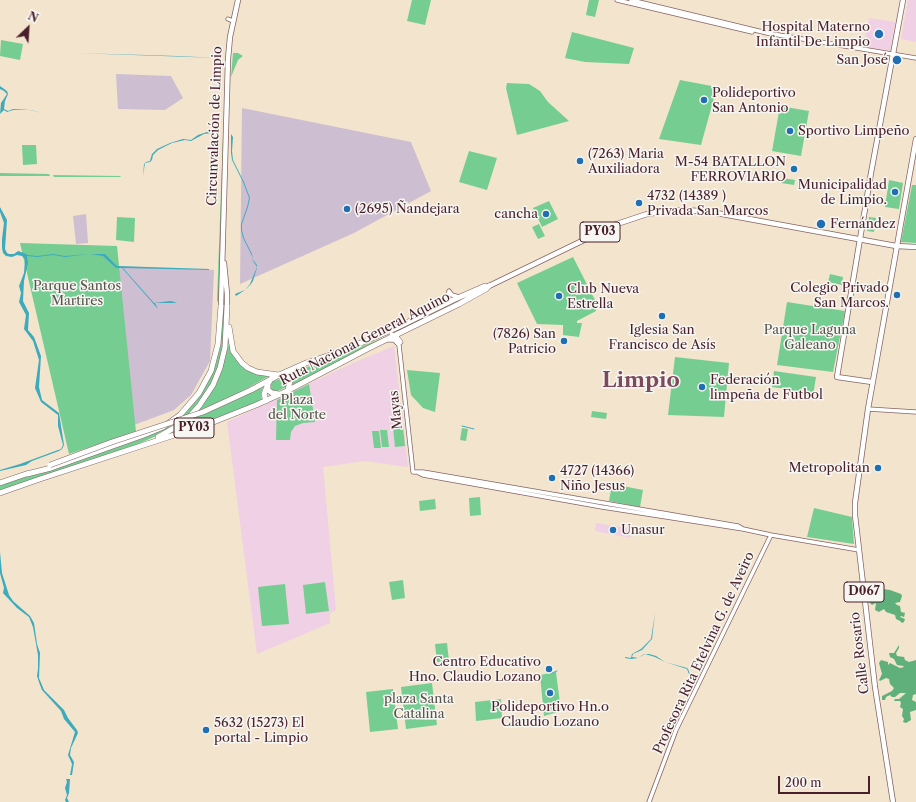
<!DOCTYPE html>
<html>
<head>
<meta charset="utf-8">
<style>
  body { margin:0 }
  #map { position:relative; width:916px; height:802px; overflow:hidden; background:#f3e4cd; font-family:"Libre Caslon Text",serif }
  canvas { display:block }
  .north { position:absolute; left:8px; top:8px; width:40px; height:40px; -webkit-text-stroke:3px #f6f6f2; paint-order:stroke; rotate:25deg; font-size:11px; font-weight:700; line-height:16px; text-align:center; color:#4a1f2b }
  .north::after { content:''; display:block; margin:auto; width:14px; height:18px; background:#4a1f2b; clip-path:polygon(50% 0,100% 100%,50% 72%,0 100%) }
  .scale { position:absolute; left:778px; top:776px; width:92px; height:18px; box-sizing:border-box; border:2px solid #4a1f2b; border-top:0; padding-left:5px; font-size:12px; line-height:14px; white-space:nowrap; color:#4a1f2b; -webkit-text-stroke:3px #f6f6f2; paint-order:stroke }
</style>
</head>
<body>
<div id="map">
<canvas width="916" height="802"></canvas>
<div class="north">N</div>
<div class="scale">200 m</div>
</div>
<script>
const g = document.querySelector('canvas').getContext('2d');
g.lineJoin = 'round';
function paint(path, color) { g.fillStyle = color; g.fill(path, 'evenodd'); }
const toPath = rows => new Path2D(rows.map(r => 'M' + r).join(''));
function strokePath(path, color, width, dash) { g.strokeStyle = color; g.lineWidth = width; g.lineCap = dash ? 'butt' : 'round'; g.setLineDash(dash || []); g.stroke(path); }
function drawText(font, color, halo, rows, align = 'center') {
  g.font = font + ' "Libre Caslon Text",serif'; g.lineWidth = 3; g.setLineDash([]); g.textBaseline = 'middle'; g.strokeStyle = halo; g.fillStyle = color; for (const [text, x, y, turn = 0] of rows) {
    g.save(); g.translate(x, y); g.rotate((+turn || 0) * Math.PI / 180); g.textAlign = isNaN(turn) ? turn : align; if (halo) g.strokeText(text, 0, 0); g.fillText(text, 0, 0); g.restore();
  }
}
const built = toPath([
  [908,0,916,0,916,42,901,39],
  [869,18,895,22,890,51,863,47],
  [394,346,408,467,365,461,323,467,336,610,330,613,330,623,257,654,227,422,353,363],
  [596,523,632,529,631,538,595,531]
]);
const industrial = toPath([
  [116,74,171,76,183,98,165,110,118,109],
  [242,108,411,142,431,191,354,233,240,284],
  [86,214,88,243,76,244,73,216],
  [116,266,214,270,210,361,191,395,174,410,134,425]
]);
const green = toPath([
  [412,0,431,0,425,25,407,21],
  [589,0,599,0,595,17,586,15],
  [572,32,634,48,629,64,585,62,565,58],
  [1,40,23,44,20,60,0,56],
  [233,53,238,53,243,56,238,60,231,77],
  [680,80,717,87,701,145,659,139],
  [507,83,529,84,540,91,548,102,569,121,517,135,506,88],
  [780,106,809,111,801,156,772,151],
  [224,109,219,297,218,302,217,301],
  [22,145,36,145,37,164,23,165],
  [469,151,497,158,487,190,459,182],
  [0,173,49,174,50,176,0,176],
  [53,175,120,176,121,177,54,177],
  [782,178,795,180,794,185,781,183],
  [889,180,903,183,899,209,885,207],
  [912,185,916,185,916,243,901,242],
  [549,201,558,219,542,227,533,208],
  [117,217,135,218,134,242,116,240],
  [869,217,876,218,874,232,867,231],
  [539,224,545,236,538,239,532,227],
  [20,243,117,246,136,432,69,454],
  [573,257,595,300,596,311,577,321,577,323,582,323,579,337,563,335,563,325,537,324,517,283],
  [830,274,843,277,842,285,828,282],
  [787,302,845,311,833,372,777,365],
  [223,309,225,309,224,344,220,363,214,379,203,398,188,415,179,418,196,401,210,377,219,352],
  [385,337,386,337,293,385,292,379,287,374,336,357],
  [229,339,240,363,269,376,230,398,196,412,214,387,222,369,228,347],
  [675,357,729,363,724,417,668,415],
  [407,370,440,373,435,412,423,408,411,395],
  [774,371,816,377,813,396,787,391,787,389,772,387],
  [282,378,287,382,286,387,276,392,270,390,270,386,272,382],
  [309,384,315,422,303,423,295,426,291,432,290,440,276,440,277,400],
  [263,387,261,394,262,400,220,418,169,435,189,419,216,409],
  [592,411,607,413,606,419,591,417],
  [180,423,156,436,138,444,0,491,0,485],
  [403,427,405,446,395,447,393,428],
  [462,428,468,429,466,441,460,440],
  [380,430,387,430,389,447,382,447],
  [372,431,379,431,381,448,374,448],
  [612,484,643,490,640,507,609,501],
  [480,497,481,515,470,516,469,498],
  [435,499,436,509,420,511,419,501],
  [814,508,852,517,854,544,807,537],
  [403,580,405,598,392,600,389,582],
  [325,582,329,611,306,614,303,585],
  [285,584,289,624,262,626,258,587],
  [447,643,449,661,437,662,435,644],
  [556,672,561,711,544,716,540,675],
  [432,683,437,725,406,729,401,687],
  [393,689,398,729,370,732,366,692],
  [501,699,502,718,476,721,475,702]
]);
const forest = toPath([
  [868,583,872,584,873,588,877,585,880,590,883,589,890,590,901,594,902,596,900,602,895,603,897,605,900,606,901,612,905,613,904,617,901,616,900,617,905,619,904,622,902,623,900,621,896,619,895,615,886,612,884,609,879,612,875,610,876,603,872,605,869,602,870,600,867,600,868,598,867,596,869,593,868,592,867,588,865,585],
  [899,645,899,648,896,653,897,656,904,657,905,660,909,662,916,660,916,694,913,695,912,700,916,702,916,710,910,712,911,720,906,723,903,722,904,719,902,716,903,709,900,707,901,703,900,701,894,701,895,699,899,699,906,693,900,693,895,697,892,697,890,695,886,697,885,700,882,700,882,696,892,691,894,688,890,684,889,679,886,678,880,681,879,680,882,674,879,663,881,660,888,662,888,665,890,663,900,668,904,667,903,666,897,665,894,659,890,657,889,653,894,653]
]);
const water = toPath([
  [44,47,74,53,145,55,177,56,220,58,74,53],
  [0,86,7,91,8,94,5,101,4,109,8,111,13,109,30,110,42,113,31,110,13,110,7,112,4,110,0,114,1,103,7,94,4,91,0,89],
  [210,131,219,132,204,134,191,141,185,140,172,143,158,150,153,155,152,160,150,162,145,163,143,176,144,164,146,162,150,161,152,154,157,149,170,143,183,139,191,140,198,135],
  [231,134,233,137,232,151,233,160,244,182,250,198,248,207,242,224,242,230,244,238,252,254,253,260,257,265,257,268,253,281,251,284,245,290,236,296,235,294,245,290,250,284,257,267,253,261,252,256,243,238,241,230,241,224,247,207,249,198,243,182,232,160,231,153],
  [0,207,7,220,5,249,7,253,9,254,14,254,18,251,24,253,28,255,37,256,53,254,65,256,90,254,105,254,117,266,209,269,209,270,123,268,154,303,171,301,177,303,155,303,158,309,122,268,116,268,103,256,90,254,65,257,53,255,37,257,27,256,28,263,24,281,23,301,29,313,28,330,34,337,41,356,39,387,42,400,59,413,64,445,62,449,59,451,32,461,26,465,0,471,0,470,20,464,58,450,61,449,63,445,58,426,58,415,41,402,35,388,39,360,33,341,24,329,26,315,19,302,21,293,19,286,24,273,25,259,22,256,17,255,12,257,6,256,3,253,2,248,2,239,4,223,0,212],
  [0,552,2,573,9,595,13,601,30,616,34,623,37,644,40,653,39,678,44,690,64,710,68,718,77,730,78,733,71,748,70,755,74,762,72,775,70,775,72,764,68,755,75,732,64,719,61,711,42,690,40,685,37,676,38,669,38,655,33,627,29,617,17,608,3,593,4,588,0,573],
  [655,613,652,639,642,650,633,654,632,657,638,658,644,654,649,654,656,656,665,662,687,668,688,669,691,677,697,678,696,682,690,677,687,669,665,662,655,657,645,654,638,658,631,659,625,658,625,657,631,658,632,654,641,649,651,639],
  [66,779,70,779,69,793,67,798,69,802,66,802,65,800,67,795,65,788,67,782]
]);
const stream = toPath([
  [462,426,474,429],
  [552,673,557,671]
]);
const tertiary = toPath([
  [617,0,752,32],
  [631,0,767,33,916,58],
  [228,19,233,21],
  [449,291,452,295,459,297],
  [388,340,394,340,399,345,413,472,423,472,738,526,743,529],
  [868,409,916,412],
  [419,473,423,475,602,507,743,529,771,535,859,550],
  [649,802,676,730,771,535]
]);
const primary = toPath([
  [872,382,837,377,871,173,903,0],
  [893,802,875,687,855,515,855,503,868,409,916,139]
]);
const trunk = toPath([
  [224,263,227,294,227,306],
  [489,286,617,224,647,214,670,211,686,210,711,212,896,246,916,247],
  [221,306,228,59,230,37,238,0]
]);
const motorway = toPath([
  [440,304,445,300,449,294],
  [229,327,233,351,242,363,248,368,257,372,285,376,290,381,288,390],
  [392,335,397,338,400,342],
  [271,379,268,384,268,390,272,393,279,394],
  [251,390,279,375,306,363,342,351,396,328,453,300,485,286],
  [266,401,264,394,268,384],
  [158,437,176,427,190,416,199,406,213,385,220,368,225,347,227,306],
  [27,474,51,468,144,435,163,427,180,415,199,393,211,371,218,344,221,306],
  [0,483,29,473],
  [0,493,40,479,211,423,256,405,287,391,369,348,459,304,486,289,489,286]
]);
const motorwayBridge = toPath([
  [50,465,112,442,203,412,251,390]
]);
const markers = [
  [879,34,5,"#1f6fb2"],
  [897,60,5,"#1f6fb2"],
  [704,100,4,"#1f6fb2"],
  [790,131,4,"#1f6fb2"],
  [580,161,4,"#1f6fb2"],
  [794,169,4,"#1f6fb2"],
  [895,192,4,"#1f6fb2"],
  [639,203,4,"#1f6fb2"],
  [347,209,4,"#1f6fb2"],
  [546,214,4,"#1f6fb2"],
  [821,224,5,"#1f6fb2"],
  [897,295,4,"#1f6fb2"],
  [559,296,4,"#1f6fb2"],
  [662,316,4,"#1f6fb2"],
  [564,341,4,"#1f6fb2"],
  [702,387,4,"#1f6fb2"],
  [878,468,4,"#1f6fb2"],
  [552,478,4,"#1f6fb2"],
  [613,530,4,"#1f6fb2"],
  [549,669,4,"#1f6fb2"],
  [550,693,4,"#1f6fb2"],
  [206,730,4,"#1f6fb2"]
];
const shields = [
  [600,232,40],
  [194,428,40],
  [864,592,40]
];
const shieldNames = [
  ["PY03",600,232],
  ["PY03",194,428],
  ["D067",864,592]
];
const poiNames = [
  ["Hospital Materno",870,27,"right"],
  ["Infantil De Limpio",870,42,"right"],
  ["San José",888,60,"right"],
  ["Polideportivo",712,93],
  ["San Antonio",712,108],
  ["Sportivo Limpeño",798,131],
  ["(7263) Maria",588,154],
  ["Auxiliadora",588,169],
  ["M-54 BATALLON",786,162,"right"],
  ["FERROVIARIO",786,177,"right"],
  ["Municipalidad",887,185,"right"],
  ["de Limpio.",887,200,"right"],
  ["4732 (14389 )",647,196],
  ["Privada San Marcos",647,211],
  ["(2695) Ñandejara",355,209],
  ["cancha",538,214,"right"],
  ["Fernández",830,224],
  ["Colegio Privado",889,288,"right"],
  ["San Marcos.",889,303,"right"],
  ["Club Nueva",567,289],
  ["Estrella",567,304],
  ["Iglesia San",662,330,"center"],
  ["Francisco de Asís",662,345,"center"],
  ["(7826) San",556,334,"right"],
  ["Patricio",556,349,"right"],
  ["Federación",710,380],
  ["limpeña de Futbol",710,395],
  ["Metropolitan",870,468,"right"],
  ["4727 (14366)",560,471],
  ["Niño Jesus",560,486],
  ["Unasur",621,530],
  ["Centro Educativo",541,662,"right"],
  ["Hno. Claudio Lozano",541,677,"right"],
  ["Polideportivo Hn.o",550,707,"center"],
  ["Claudio Lozano",550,722,"center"],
  ["5632 (15273) El",214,723],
  ["portal - Limpio",214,738]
];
const streetNames = [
  ["Circunvalación de Limpio",215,126,-88],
  ["Ruta Nacional General Aquino",365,339,-27],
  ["Mayas",396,410,-96],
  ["Profesora Rita Etelvina G. de Aveiro",704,653,-65],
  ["Calle Rosario",860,653,-97]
];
const parkNames = [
  ["Parque Santos",77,286],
  ["Martires",77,301],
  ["Parque Laguna",810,330],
  ["Galeano",810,345],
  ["Plaza",297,400],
  ["del Norte",297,415],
  ["plaza Santa",419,699],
  ["Catalina",419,714]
];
const townNames = [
  ["Limpio",641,381]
];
paint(built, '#f0d0e4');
paint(industrial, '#cebed1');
paint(green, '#76cd92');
paint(forest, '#60b07c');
paint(water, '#3eabbd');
strokePath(stream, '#3eabbd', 1);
strokePath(tertiary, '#856464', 5);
strokePath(primary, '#856464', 6);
strokePath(trunk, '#856464', 6);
strokePath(motorway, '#856464', 6);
strokePath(tertiary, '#fff', 3.5);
strokePath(primary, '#fff', 4.5);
strokePath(trunk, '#fff', 4.5);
strokePath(motorway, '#fff', 5);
strokePath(motorwayBridge, '#856464', 6, []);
strokePath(motorwayBridge, '#fff', 5);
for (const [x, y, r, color] of markers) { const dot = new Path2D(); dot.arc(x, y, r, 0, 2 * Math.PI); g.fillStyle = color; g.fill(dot); strokePath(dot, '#f6f6f2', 1.5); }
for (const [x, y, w] of shields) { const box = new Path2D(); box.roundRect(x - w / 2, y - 10, w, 20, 3); g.fillStyle = '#f6f6f2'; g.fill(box); strokePath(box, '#4a1f2b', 1); }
drawText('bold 12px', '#4a1f2b', null, shieldNames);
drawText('13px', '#4a1f2b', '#f6f6f2', poiNames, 'left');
drawText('13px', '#4a1f2b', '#f6f6f2', streetNames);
drawText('13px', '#57534a', '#f6f6f2', parkNames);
drawText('bold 21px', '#7d495c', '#f6f6f2', townNames);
</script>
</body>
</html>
